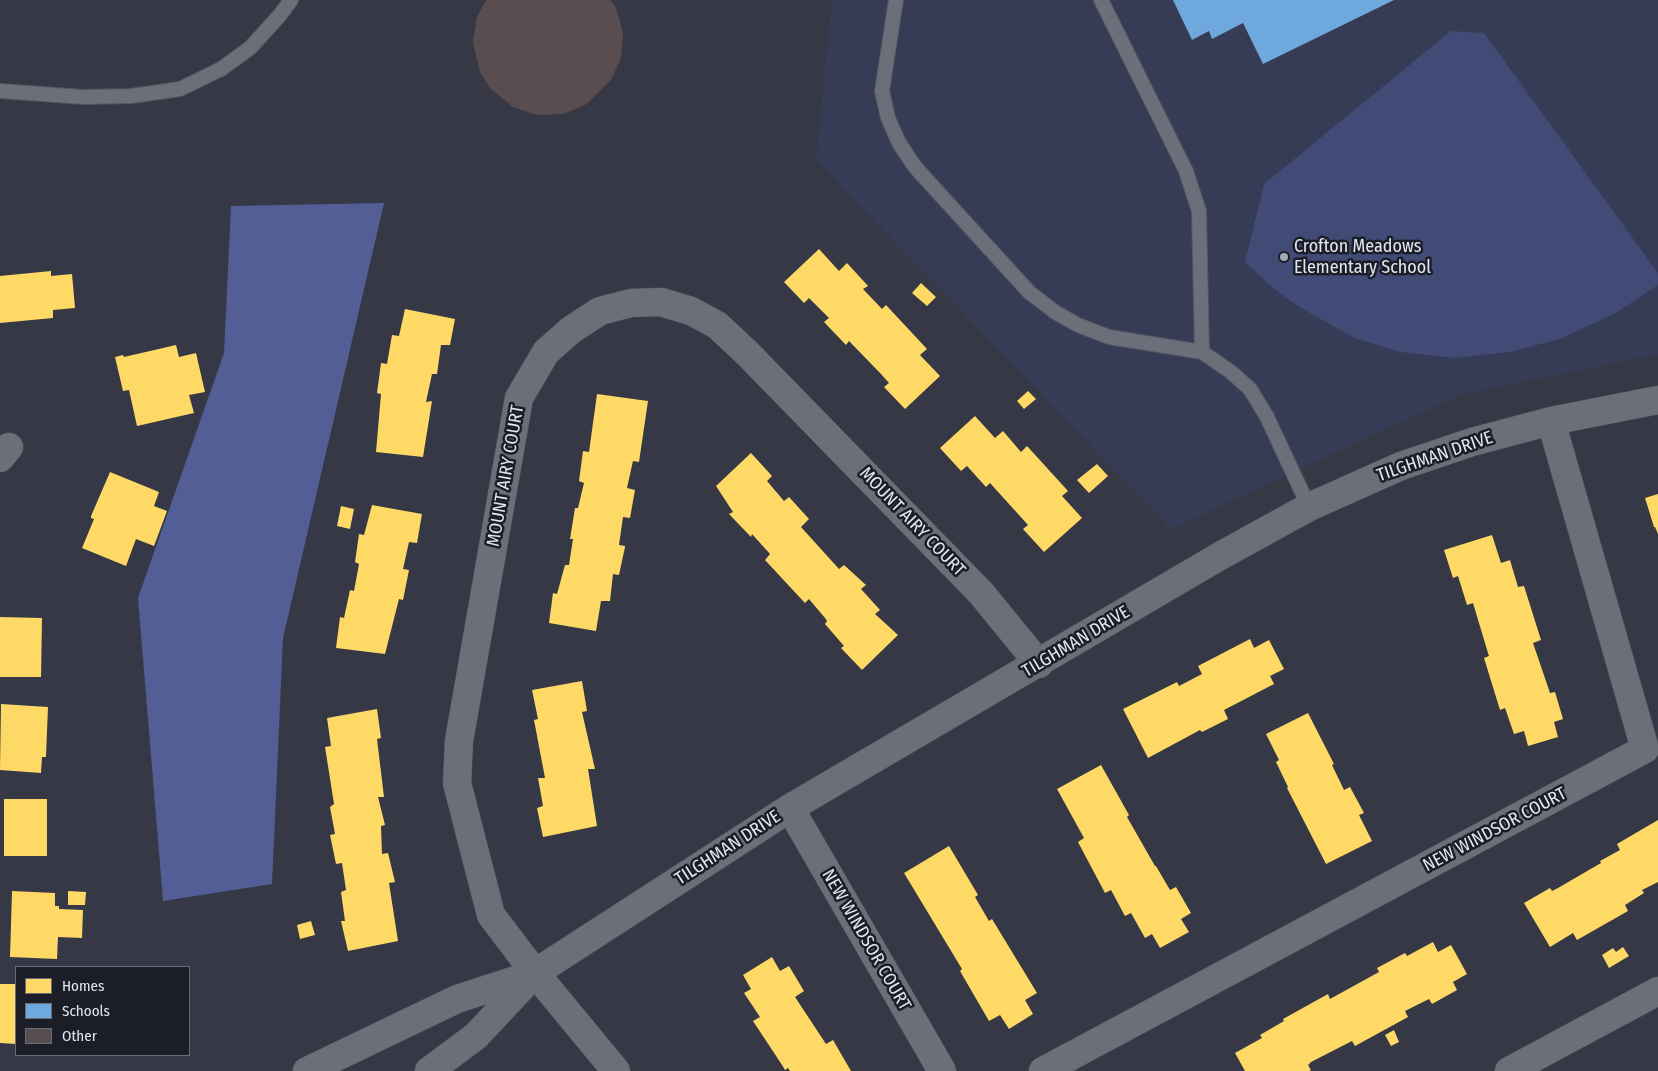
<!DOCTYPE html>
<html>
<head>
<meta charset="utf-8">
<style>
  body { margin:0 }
  #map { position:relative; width:1658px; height:1071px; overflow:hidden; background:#363945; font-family:"Fira Sans Condensed",sans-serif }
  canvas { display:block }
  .legend { position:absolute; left:15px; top:966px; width:175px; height:90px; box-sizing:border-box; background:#1b1e27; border:1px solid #6b6e79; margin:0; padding:6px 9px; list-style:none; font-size:15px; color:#e2e6f4 }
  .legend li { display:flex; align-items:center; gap:10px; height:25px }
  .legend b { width:25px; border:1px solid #6b6e79 }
</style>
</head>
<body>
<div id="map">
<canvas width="1658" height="1071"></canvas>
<ul class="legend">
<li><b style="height:14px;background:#ffd966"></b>Homes</li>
<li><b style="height:14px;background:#6fa8dc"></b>Schools</li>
<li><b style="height:14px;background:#594d4f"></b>Other</li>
</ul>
</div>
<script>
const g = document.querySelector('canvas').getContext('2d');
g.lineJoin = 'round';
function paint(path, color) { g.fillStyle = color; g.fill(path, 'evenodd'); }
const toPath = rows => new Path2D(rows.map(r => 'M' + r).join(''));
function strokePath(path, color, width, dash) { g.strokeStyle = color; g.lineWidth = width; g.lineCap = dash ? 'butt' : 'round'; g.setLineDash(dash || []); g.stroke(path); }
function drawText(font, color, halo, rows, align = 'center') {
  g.font = font + ' "Fira Sans Condensed",sans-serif'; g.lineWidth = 5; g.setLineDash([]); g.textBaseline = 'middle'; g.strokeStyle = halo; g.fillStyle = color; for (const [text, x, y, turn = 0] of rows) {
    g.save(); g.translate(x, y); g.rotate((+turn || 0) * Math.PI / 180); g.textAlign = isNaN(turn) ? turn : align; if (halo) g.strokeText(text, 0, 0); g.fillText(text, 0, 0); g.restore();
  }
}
const built = toPath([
  [832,0,1658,0,1658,354,1460,395,1171,529,816,160]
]);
const green = toPath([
  [1451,31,1484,33,1658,273,1658,285,1616,313,1560,339,1510,352,1454,358,1400,352,1352,337,1298,306,1273,288,1245,262,1264,184]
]);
const forest = toPath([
  [384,203,283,638,272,884,163,901,138,598,224,353,231,206]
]);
const homes = toPath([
  [819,249,839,271,847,263,868,286,863,289,882,309,886,305,927,349,920,355,940,376,905,409,884,387,889,383,881,374,849,341,846,345,824,322,829,318,809,298,804,303,784,282],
  [51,271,51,276,72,274,75,308,53,310,53,318,0,323,0,276],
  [921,283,936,297,927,306,912,293],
  [405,309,455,319,450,345,441,345,437,374,432,374,426,402,432,401,423,457,376,452,381,394,377,393,381,363,387,364,392,335,399,336],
  [176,345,179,357,196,353,205,392,189,395,194,413,137,426,129,390,123,391,115,357,123,355,124,357],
  [1028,391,1036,399,1024,409,1017,401],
  [597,394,648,401,639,462,633,461,627,488,635,490,630,518,623,517,619,545,625,546,625,547,619,575,613,574,610,601,601,601,596,631,549,623,553,593,557,594,565,565,569,565,573,539,570,539,575,508,578,508,584,483,579,481,583,451,589,452],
  [975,416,995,438,1003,431,1021,452,1027,446,1068,491,1062,496,1082,518,1044,552,1023,529,1028,525,990,483,986,487,967,466,961,471,940,448],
  [751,453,772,476,767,481,784,501,789,497,809,519,801,527,839,569,844,565,866,585,861,589,880,610,875,614,898,635,862,670,841,648,844,646,825,624,827,621,825,618,809,599,805,603,804,602,765,560,770,554,752,534,751,537,729,514,733,512,716,486],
  [1097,464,1108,476,1089,493,1077,480],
  [110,472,159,492,154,506,167,511,154,546,136,539,126,566,82,548,94,519,91,518,91,516],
  [1658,494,1658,534,1655,527,1654,527,1645,498],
  [372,505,422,514,417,543,409,542,403,569,409,570,403,600,399,599,385,654,336,648,340,617,344,618,350,590,354,591,359,564,355,562,359,534,364,535],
  [341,506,354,509,350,529,337,526],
  [1492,535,1501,563,1510,560,1518,587,1524,586,1541,640,1533,643,1550,693,1555,692,1563,719,1554,722,1558,737,1528,746,1524,731,1514,734,1505,708,1500,710,1484,658,1489,656,1488,653,1473,603,1467,605,1458,576,1453,578,1444,550],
  [0,617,42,618,41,677,0,677],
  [1250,639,1254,648,1269,640,1284,669,1270,676,1274,684,1224,710,1228,719,1202,732,1200,730,1148,758,1123,709,1177,682,1179,686,1202,674,1198,666],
  [582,681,587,711,582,712,595,769,588,769,597,826,543,837,537,808,543,806,538,778,545,778,534,720,538,719,532,690],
  [1,704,48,707,46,756,46,757,42,757,41,773,0,770],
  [377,709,381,738,377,739,384,797,378,797,385,825,381,826,382,854,388,853,395,882,389,883,398,941,348,951,341,921,345,921,341,892,346,890,342,863,336,864,330,835,335,834,330,807,334,804,325,747,331,746,327,718],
  [1308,713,1334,764,1332,765,1344,790,1350,787,1363,811,1364,813,1359,815,1372,841,1326,864,1287,788,1288,787,1276,762,1279,760,1266,734],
  [1101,765,1129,815,1127,817,1155,866,1156,866,1170,890,1176,887,1191,913,1181,919,1189,932,1160,948,1152,934,1145,938,1131,913,1125,916,1111,890,1105,893,1078,842,1084,838,1057,789],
  [4,799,47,799,47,856,4,856],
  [1658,820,1658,882,1642,890,1644,893,1625,905,1628,911,1577,940,1573,933,1550,947,1524,903,1550,888,1552,891,1558,888,1601,863,1600,861,1620,850,1617,844],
  [949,846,978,895,975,897,989,921,992,919,1037,993,1025,1000,1033,1014,1009,1029,1000,1015,989,1021,960,971,962,969,904,873],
  [12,891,55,893,55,906,59,906,59,909,83,910,82,938,58,937,57,959,10,957],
  [68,891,86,892,85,905,68,905],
  [311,921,315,935,300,939,297,925],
  [1433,942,1438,952,1451,945,1467,974,1453,982,1457,990,1432,1004,1429,999,1405,1011,1408,1017,1355,1046,1352,1041,1311,1062,1308,1065,1311,1070,1309,1071,1245,1071,1235,1053,1262,1038,1260,1035,1284,1021,1283,1019,1328,994,1330,999,1379,972,1377,968,1405,953,1407,956],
  [1623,947,1629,956,1609,968,1602,955,1613,948,1616,952],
  [772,957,780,971,789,966,804,991,795,997,826,1044,833,1040,851,1071,790,1071,788,1068,785,1070,782,1065,753,1021,760,1017,744,993,751,989,743,975],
  [0,984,16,984,16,1044,0,1043],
  [1394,1030,1399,1042,1391,1046,1385,1035]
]);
const schools = toPath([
  [1173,0,1394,0,1263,64,1243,23,1212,39,1209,31,1192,40]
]);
const building = toPath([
  [486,0,610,0,615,6,623,32,621,58,611,80,587,104,563,114,537,115,513,107,490,88,480,72,473,43,477,17]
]);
const lane = toPath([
  [896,0,882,91,888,118,899,143,915,167,1029,292,1055,312,1078,325,1109,337,1202,352,1231,372,1250,389,1267,417,1309,507],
  [1101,0,1186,171,1199,211,1202,352],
  [0,91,83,97,131,96,180,89,221,69,250,48,280,15,291,0]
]);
const street = toPath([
  [0,458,9,447],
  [790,808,942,1071],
  [307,1071,457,999,531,975],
  [429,1071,476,1036,535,973,790,808,1220,556,1309,507,1401,466,1472,442,1551,421,1658,400],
  [616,1071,535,973,491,915,457,783,459,741,519,398,546,352,571,330,600,311,631,303,661,302,691,311,717,325,747,353,981,593,1039,664],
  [1043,1071,1645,749,1551,421],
  [1509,1071,1658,991]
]);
const markers = [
  [1284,257,5,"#a6a9b7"]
];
const poiNames = [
  ["Crofton Meadows",1294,247],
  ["Elementary School",1294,268]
];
const streetNames = [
  ["TILGHMAN DRIVE",1435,457,-19],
  ["MOUNT AIRY COURT",506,476,-80],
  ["MOUNT AIRY COURT",912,522,46],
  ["TILGHMAN DRIVE",1076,642,-31],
  ["NEW WINDSOR COURT",1495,830,-28],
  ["TILGHMAN DRIVE",728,848,-33],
  ["NEW WINDSOR COURT",866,940,60]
];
paint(built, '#363c55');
paint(green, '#414b75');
paint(forest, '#525e95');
paint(homes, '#ffd966');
paint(schools, '#6fa8dc');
paint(building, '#594d4f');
strokePath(lane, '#53565f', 16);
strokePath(street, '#53565f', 29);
strokePath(lane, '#6c6f79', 14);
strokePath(street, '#6c6f79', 28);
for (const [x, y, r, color] of markers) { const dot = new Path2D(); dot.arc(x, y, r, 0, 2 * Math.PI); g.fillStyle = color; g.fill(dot); strokePath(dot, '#1b1e27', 2); }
drawText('18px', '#e2e6f4', '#1b1e27', poiNames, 'left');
drawText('18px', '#e2e6f4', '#1b1e27', streetNames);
</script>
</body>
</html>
